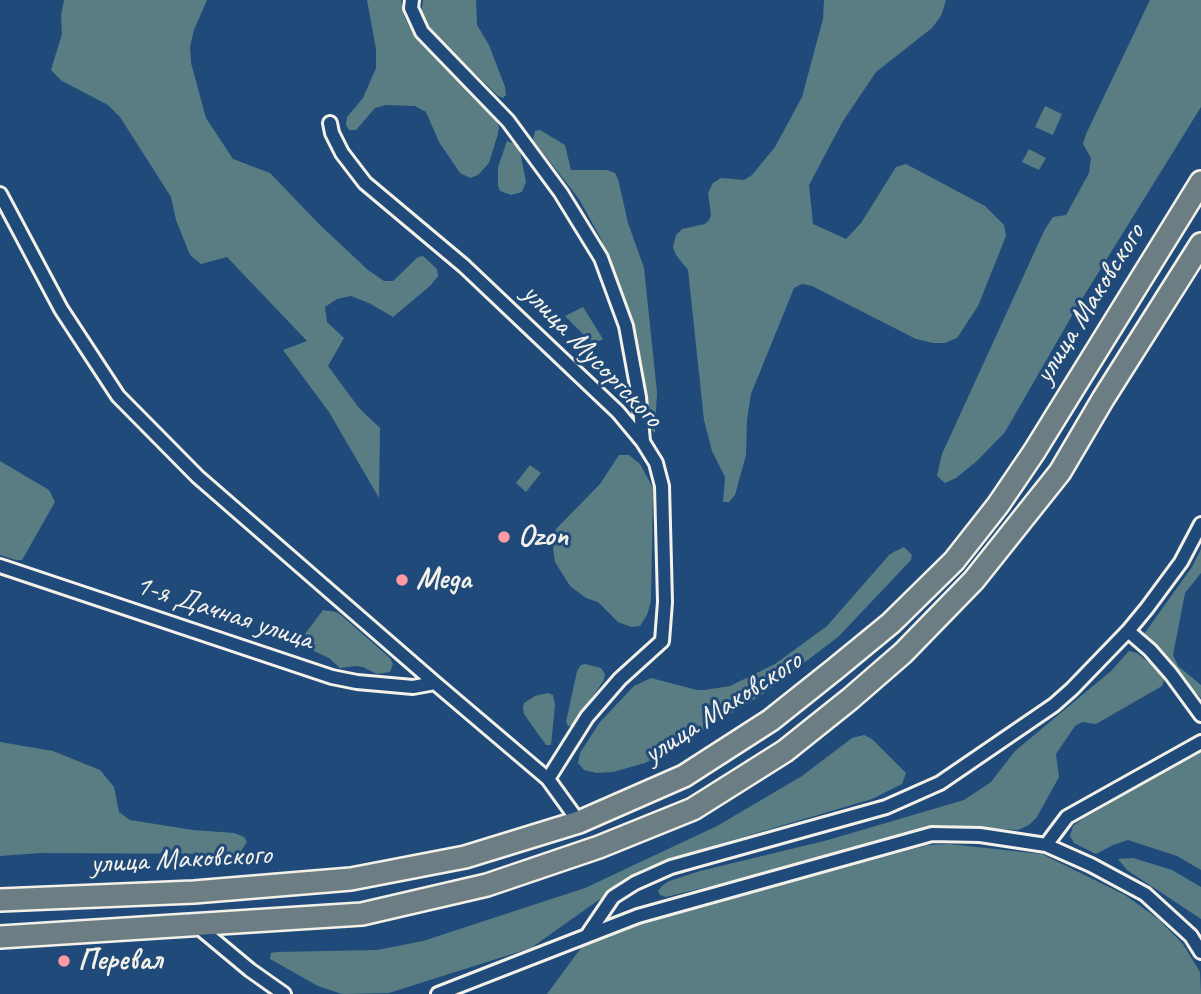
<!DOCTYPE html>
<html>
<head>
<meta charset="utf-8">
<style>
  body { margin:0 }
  canvas { display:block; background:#1f4a7a }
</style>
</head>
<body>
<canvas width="1201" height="994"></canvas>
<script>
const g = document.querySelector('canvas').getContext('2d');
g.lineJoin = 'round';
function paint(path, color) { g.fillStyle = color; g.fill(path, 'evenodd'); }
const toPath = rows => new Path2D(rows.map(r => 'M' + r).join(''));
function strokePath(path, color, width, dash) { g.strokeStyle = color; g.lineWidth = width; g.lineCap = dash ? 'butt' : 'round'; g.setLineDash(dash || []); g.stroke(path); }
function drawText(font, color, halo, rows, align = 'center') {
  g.font = font + ' Caveat,sans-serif'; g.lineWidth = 6; g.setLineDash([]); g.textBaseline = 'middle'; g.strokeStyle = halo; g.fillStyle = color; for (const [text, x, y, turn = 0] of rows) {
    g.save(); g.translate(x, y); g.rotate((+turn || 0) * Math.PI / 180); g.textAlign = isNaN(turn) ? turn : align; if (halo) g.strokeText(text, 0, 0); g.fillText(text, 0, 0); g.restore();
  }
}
const green = toPath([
  [64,0,207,0,194,30,190,47,191,63,206,118,233,159,270,173,320,225,368,270,384,281,393,281,418,257,423,256,437,269,438,276,430,286,393,317,369,303,351,296,337,299,325,307,327,322,344,338,328,366,359,408,380,428,379,498,329,412,283,350,307,341,227,257,201,264,190,255,176,220,171,197,120,117,108,105,62,81,51,70,62,34,61,16],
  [367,0,401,0,404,16,412,32,495,113,499,128,497,137,489,163,478,175,470,178,460,173,439,142,426,112,415,106,386,105,375,108,356,130,349,130,346,125,347,117,363,98,376,68,376,49],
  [423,0,476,0,477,25,489,45,505,87,506,95,503,98,498,96,429,28,421,15],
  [824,0,946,0,941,16,932,28,876,72,843,121,809,185,813,224,846,239,861,223,896,167,906,164,985,206,1004,225,1006,236,978,306,957,338,945,343,933,343,916,339,812,286,802,284,794,288,751,394,747,420,746,455,735,495,729,502,723,502,725,477,712,451,704,420,688,270,676,255,673,247,676,235,682,229,705,224,709,220,711,215,708,193,713,183,721,178,744,180,752,175,775,147,802,97,823,19],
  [1150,0,1201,0,1201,107,1077,307,1005,432,977,461,956,478,945,483,937,476,942,454,1045,229,1053,217,1066,215,1089,173,1091,158,1083,144,1086,134],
  [1045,106,1062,114,1053,135,1035,127],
  [540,130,565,145,571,170,607,170,615,173,618,179,628,223,644,268,657,392,655,433,645,424,641,378,627,308,616,275,600,237,579,199,533,140,535,131],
  [507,141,515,144,520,151,526,182,522,192,511,195,500,191,498,186,498,167],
  [1029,149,1046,158,1039,170,1022,162],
  [583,307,603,339,593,344,565,316],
  [619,455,629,455,640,464,653,488,651,601,647,615,640,626,631,627,618,622,598,602,586,598,570,586,555,562,553,547,556,529,600,484],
  [0,461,49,490,55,502,22,560,16,560,0,555],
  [530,465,541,473,526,492,516,483],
  [904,547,912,555,911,560,838,637,763,694,670,750,645,763,613,772,597,773,584,770,578,763,580,753,600,722,634,686,651,678,697,690,705,690,730,686,775,664,827,626,890,554],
  [1201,549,1201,573,1185,593,1173,655,1178,666,1201,685,1201,698,1145,639,1144,634,1192,567],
  [323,610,336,612,342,616,390,658,393,664,390,672,377,674,363,667,356,666,340,668,329,658,314,651,311,647,313,640,305,634],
  [1129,651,1137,653,1160,671,1165,678,1162,686,1096,724,1082,722,1075,726,1056,754,1059,777,1037,817,1029,825,1018,830,939,825,744,878,666,897,660,895,658,891,662,886,669,881,700,871,828,840,964,800,991,782,1015,751,1111,671],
  [585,664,601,668,605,674,604,680,572,726,568,726,566,722,577,671,581,665],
  [548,693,553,695,555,705,551,745,546,745,524,714,523,708,524,703,535,696],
  [864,735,872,739,906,773,902,784,872,799,672,858,641,870,531,948,389,993,342,994,318,986,270,959,271,953,276,952,377,950,423,941,585,888,717,826,802,776,852,738],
  [0,742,53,751,100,770,114,787,119,812,130,820,193,830,234,833,244,837,247,842,241,851,234,854,41,853,0,856],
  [1201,751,1201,870,1177,856,1128,840,1113,845,1096,854,1074,843,1070,836,1073,826,1084,818],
  [949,844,1042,854,1125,895,1157,918,1183,944,1200,972,1201,994,547,994,589,937,601,925,741,896,928,845],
  [1133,858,1172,870,1201,887,1201,919,1127,870,1118,859]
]);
const minor = toPath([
  [412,0,411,8,422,32,508,121,561,193,601,258,626,326,639,397,643,441],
  [330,123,332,133,342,153,365,183,464,266,580,376,618,412,643,442,656,463,662,486,665,602,662,641,620,679,587,717,548,779],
  [0,194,61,309,118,396,198,477,435,683,548,779,579,822],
  [0,566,332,677,357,682,413,687,435,683],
  [1128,631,1150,650,1171,674,1201,715],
  [1046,845,1067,817,1201,742],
  [196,925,250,970,284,994],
  [588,934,613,897,635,883,671,867,886,807,940,783,1054,705,1072,689,1128,631,1147,608,1181,562,1201,524],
  [438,994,638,916,932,834,980,835,1046,845,1091,865,1145,894,1191,936,1201,952]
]);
const trunk = toPath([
  [0,900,194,892,351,879,465,857,579,822,684,776,771,720,835,669,891,623,954,561,998,505,1034,452,1201,182],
  [0,937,362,914,487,885,599,847,693,809,785,751,850,699,903,653,974,580,1060,472,1103,399,1201,244]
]);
const markers = [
  [504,537,7,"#ff9aa2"],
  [402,580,7,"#ff9aa2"],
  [64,961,7,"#ff9aa2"]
];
const streetNames = [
  ["улица Маковского",1090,304,-58],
  ["улица Мусоргского",592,356,46],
  ["1-я Дачная улица",224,613,18],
  ["улица Маковского",723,708,-33],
  ["улица Маковского",181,860,-3]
];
const poiNames = [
  ["Ozon",518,537],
  ["Mega",416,580],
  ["Перевал",78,961]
];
paint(green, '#5a7d83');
strokePath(minor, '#f4f1e8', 18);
strokePath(trunk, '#f4f1e8', 26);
strokePath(minor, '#1f4a7a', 12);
strokePath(trunk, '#6d7d84', 21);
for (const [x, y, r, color] of markers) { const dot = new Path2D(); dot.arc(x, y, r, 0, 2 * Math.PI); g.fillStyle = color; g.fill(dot); strokePath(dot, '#1f4a7a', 2.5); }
drawText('30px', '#f4f1e8', '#1f4a7a', streetNames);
drawText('bold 30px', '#f4f1e8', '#1f4a7a', poiNames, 'left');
</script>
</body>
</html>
